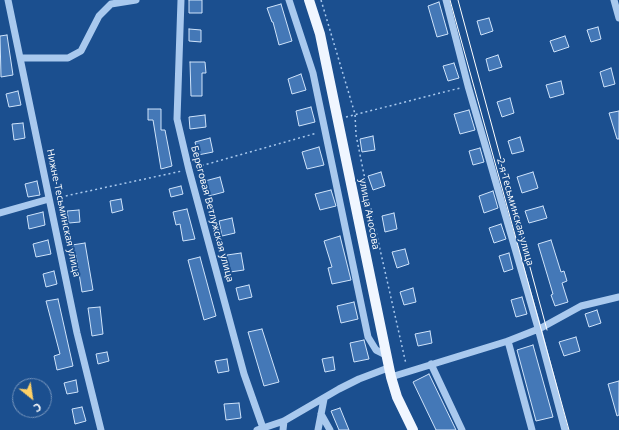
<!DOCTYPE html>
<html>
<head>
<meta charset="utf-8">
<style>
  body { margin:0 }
  #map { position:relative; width:619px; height:430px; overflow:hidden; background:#1b4f8f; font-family:"Open Sans",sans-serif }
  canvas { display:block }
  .north { position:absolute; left:12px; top:378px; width:40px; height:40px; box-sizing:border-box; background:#1b4f8f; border:1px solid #7695bc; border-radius:50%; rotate:150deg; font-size:11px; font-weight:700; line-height:16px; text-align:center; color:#fff }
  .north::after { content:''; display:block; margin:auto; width:14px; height:18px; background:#ffd166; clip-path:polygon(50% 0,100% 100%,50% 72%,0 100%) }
</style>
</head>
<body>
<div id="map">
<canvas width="619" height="430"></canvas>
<div class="north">С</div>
</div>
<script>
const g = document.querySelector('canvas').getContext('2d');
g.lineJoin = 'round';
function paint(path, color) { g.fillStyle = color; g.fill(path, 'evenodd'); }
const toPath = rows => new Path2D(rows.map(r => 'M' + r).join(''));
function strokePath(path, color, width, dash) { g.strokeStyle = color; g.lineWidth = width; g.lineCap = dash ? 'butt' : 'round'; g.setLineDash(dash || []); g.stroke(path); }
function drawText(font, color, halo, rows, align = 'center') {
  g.font = font + ' "Open Sans",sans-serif'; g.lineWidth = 3.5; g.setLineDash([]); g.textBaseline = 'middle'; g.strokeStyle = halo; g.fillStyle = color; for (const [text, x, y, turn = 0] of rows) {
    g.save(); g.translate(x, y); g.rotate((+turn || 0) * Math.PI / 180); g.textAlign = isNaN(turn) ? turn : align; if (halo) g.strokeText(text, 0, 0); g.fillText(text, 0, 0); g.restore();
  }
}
const building = toPath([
  [189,0,202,0,202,13,189,13,189,0],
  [439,2,448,34,437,37,428,6,439,2],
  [281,4,292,41,279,45,273,22,272,22,267,8,281,4],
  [489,18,493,31,481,35,477,21,489,18],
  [598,27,601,39,591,42,587,30,598,27],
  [189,29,201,30,201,42,189,41,189,29],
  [7,35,13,75,1,77,0,36,7,35],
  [565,36,569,47,554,52,550,41,565,36],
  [498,55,502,67,489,71,486,59,498,55],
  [190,62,205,62,206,73,202,73,202,96,191,96,190,62],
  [454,63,459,78,448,81,443,66,454,63],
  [611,68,615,84,604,87,600,72,611,68],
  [301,74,306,90,292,94,288,79,301,74],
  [561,81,564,94,550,98,546,85,561,81],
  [18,91,21,105,9,107,6,94,18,91],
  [510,98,514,113,502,117,497,102,510,98],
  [311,107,315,122,299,126,296,111,311,107],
  [148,109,161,109,161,130,165,130,172,166,161,169,153,120,148,120,148,109],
  [469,110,475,130,460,134,454,114,469,110],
  [619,111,619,139,617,139,609,113,619,111],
  [205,115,206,127,190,129,189,117,205,115],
  [23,123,25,138,14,140,12,124,23,123],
  [373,136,375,150,362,152,360,139,373,136],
  [520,137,524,151,512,154,508,141,520,137],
  [210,138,213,152,198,155,195,142,210,138],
  [319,147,324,165,307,169,302,152,319,147],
  [480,148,484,162,473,165,469,151,480,148],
  [381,172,385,186,373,190,368,176,381,172],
  [533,172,538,188,522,193,517,177,533,172],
  [220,177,224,192,209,196,205,181,220,177],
  [37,181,40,195,28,197,25,184,37,181],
  [181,186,183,194,171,197,169,189,181,186],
  [331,190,336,206,320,210,315,194,331,190],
  [493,191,498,208,484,213,479,196,493,191],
  [121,199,123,210,112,213,110,201,121,199],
  [543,206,547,218,529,223,525,211,543,206],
  [187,209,195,239,183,241,180,224,176,225,173,212,187,209],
  [79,210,80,222,69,223,67,211,79,210],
  [43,212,45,225,29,229,27,216,43,212],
  [394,213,397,229,385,232,382,216,394,213],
  [232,218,235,233,222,236,219,221,232,218],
  [501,224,506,239,494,243,489,228,501,224],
  [340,236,351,280,332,284,328,268,332,267,324,241,340,236],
  [48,240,51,254,36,257,33,244,48,240],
  [551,240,561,272,564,271,567,281,562,283,568,302,555,306,551,295,553,294,538,244,551,240],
  [85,243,93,290,82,292,76,255,73,255,72,245,85,243],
  [405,249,409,264,397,268,392,252,405,249],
  [241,253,244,270,230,272,227,255,241,253],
  [509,253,513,269,504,272,499,256,509,253],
  [200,257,216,316,204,320,188,260,200,257],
  [54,271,57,284,46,287,43,274,54,271],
  [249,285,252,297,239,300,236,288,249,285],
  [413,288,416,302,404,305,400,292,413,288],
  [522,297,527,314,516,317,511,300,522,297],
  [58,299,73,366,57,370,54,356,60,354,46,301,58,299],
  [354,302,358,319,341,323,337,306,354,302],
  [100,307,103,334,92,336,88,308,100,307],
  [597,310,601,323,589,327,585,314,597,310],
  [262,329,279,382,264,386,248,332,262,329],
  [430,331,432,343,418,346,415,334,430,331],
  [576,337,580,351,564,356,559,342,576,337],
  [364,340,369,359,354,362,350,343,364,340],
  [533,345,553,417,536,421,517,350,533,345],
  [107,352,109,361,98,364,96,354,107,352],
  [333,357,335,370,325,372,322,359,333,357],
  [227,359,229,371,218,373,215,361,227,359],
  [429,374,456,430,436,430,413,382,429,374],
  [76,380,78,392,67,394,64,383,76,380],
  [619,381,619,415,617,416,608,384,619,381],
  [239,403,241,418,226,420,224,404,239,403],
  [82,407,86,421,75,424,72,409,82,407],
  [340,408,349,430,339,430,331,411,340,408]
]);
const path = toPath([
  [321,0,355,114,356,135,372,214,406,364],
  [346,117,460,88],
  [197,167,317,133],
  [56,198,182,171]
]);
const minor = toPath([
  [8,0,77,333,101,430],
  [181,0,177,119,189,170,244,374,263,428],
  [289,0,313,73,368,337,376,350,386,355],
  [446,0,468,86,538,328,565,430],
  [614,0,619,18],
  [20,58,68,58,81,51,99,16,111,4,136,0],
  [0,213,49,199],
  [508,341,532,430],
  [431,364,462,430],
  [391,377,508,341,541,328,581,306,619,297],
  [321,414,330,430],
  [257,430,284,421,339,389,359,379,388,368],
  [283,430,284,421],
  [318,430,324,399]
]);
const major = toPath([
  [309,0,320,34,332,92,391,377,397,397,413,430]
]);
const tram = toPath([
  [450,0,569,430],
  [458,0,506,178],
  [521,234,547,330]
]);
const streetNames = [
  ["2-я Тесьминская улица",515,212,74],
  ["Нижне-Тесьминская улица",63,213,78],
  ["Береговая Ветлужская улица",212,214,75],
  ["улица Аносова",369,214,79]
];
paint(building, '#4478b7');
strokePath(building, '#cfe3fa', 1);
strokePath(path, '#a9c9ee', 1.5, [2, 3]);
strokePath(minor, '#a9c9ee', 7);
strokePath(major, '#f0f6ff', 10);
strokePath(tram, '#fff', 1);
drawText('10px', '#fff', '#1b4f8f', streetNames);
</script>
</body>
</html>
